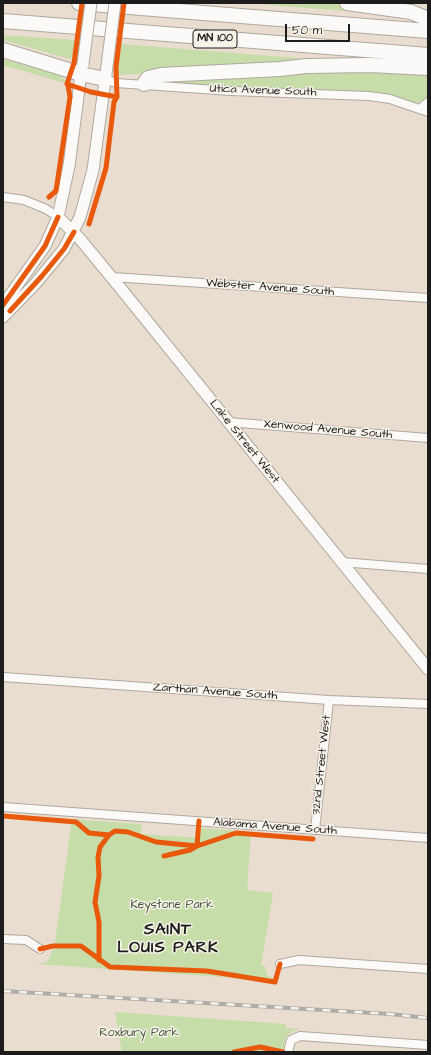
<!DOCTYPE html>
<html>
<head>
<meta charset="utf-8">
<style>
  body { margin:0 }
  #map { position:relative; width:431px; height:1055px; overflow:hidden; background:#e9ddcf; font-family:"Architects Daughter",sans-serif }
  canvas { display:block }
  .frame { position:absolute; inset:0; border:4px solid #1c1c1c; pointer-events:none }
  .scale { position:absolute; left:285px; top:24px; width:65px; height:18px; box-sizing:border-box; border:2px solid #1c1c1c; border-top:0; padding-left:5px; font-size:12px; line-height:14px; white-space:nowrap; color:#1c1c1c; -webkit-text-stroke:3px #f7f3e8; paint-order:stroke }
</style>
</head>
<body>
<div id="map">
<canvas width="431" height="1055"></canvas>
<div class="frame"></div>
<div class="scale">50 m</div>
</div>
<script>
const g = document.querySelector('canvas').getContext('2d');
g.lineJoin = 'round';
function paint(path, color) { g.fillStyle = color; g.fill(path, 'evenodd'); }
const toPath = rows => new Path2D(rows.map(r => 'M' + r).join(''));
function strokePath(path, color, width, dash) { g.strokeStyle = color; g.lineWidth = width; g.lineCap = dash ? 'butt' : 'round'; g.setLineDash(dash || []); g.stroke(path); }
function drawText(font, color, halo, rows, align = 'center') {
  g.font = font + ' "Architects Daughter",sans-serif'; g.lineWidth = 3; g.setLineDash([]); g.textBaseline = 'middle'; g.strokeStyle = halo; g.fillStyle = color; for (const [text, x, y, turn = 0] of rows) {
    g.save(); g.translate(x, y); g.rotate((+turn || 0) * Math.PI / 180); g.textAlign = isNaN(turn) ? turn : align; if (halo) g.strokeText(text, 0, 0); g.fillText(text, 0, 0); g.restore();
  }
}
const green = toPath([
  [245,3,331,3,359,8,358,12],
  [3,35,75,40,72,57,70,59,3,40],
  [121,44,308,59,307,64,117,75],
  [3,59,58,75,67,81,65,83,3,65],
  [304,71,428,73,428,98,416,103,397,97,362,93,173,84,173,79],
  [72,819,141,824,141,834,200,838,201,828,251,832,247,890,273,893,261,965,265,966,266,973,270,977,279,981,37,964,46,962,50,957,52,950,54,950],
  [115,1012,286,1024,286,1028,300,1029,293,1031,286,1037,283,1052,122,1052]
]);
const street = toPath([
  [105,79,116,83,231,91,369,96,390,99,428,112],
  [420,109,428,102],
  [3,197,24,200,46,209,58,217],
  [112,277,428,298],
  [227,422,428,438],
  [341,562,428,569],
  [3,677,329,700,428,704],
  [3,807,428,838],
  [315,830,329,700],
  [3,939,26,940,40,949],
  [280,964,299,960,428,969],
  [288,1052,291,1040,300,1036,428,1045]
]);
const secondary = toPath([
  [58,217,80,239,122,290,428,669],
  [3,305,45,246,58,217,69,166,82,66],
  [3,317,35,284,64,249,80,217,93,170,107,66]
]);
const highway = toPath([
  [79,3,428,31],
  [347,3,411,12,428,19],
  [3,21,428,55],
  [3,50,81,74,105,79],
  [144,84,148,78,161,75,280,69,306,66,370,65,428,68]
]);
const rail = toPath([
  [3,991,390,1014,428,1018]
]);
const secondaryBridge = toPath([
  [83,64,91,3],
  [107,66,115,3]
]);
const cycleway = toPath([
  [82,3,74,63,67,84,91,92,117,97],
  [49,197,56,191,70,97,68,85],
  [89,224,106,168,114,102,117,97,116,67,124,3],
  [3,305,45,246,58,217],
  [10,311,42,276,64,249,74,232],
  [3,816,76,822,89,833,109,835],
  [164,856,190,850,197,846,199,821],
  [40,949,53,946,81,946,110,967,207,971,275,982,280,964],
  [99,960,99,922,95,902,99,876,98,857,100,847,109,835,115,831,128,832,156,842,197,846,236,833,313,839],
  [234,1052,260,1047,283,1052]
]);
const shields = [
  [215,39,44]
];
const shieldNames = [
  ["MN 100",215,39]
];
const streetNames = [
  ["Utica Avenue South",263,91,2],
  ["Webster Avenue South",270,288,4],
  ["Xenwood Avenue South",328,430,5],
  ["Lake Street West",244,442,51],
  ["Zarthan Avenue South",215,692,4],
  ["32nd Street West",322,765,-84],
  ["Alabama Avenue South",275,827,4]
];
const parkNames = [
  ["Keystone Park",172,905],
  ["Roxbury Park",139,1033]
];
const districtNames = [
  ["SAINT",168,931],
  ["LOUIS PARK",168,949]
];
paint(green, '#c6dca9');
strokePath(street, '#afa89f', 10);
strokePath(secondary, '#afa89f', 13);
strokePath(highway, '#afa89f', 16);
strokePath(street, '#fcfaf8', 8);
strokePath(secondary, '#fcfaf8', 11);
strokePath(highway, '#fcfaf8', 14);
strokePath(rail, '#aeadaa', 4);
strokePath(rail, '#f7f3e8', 2.5, [8]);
strokePath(secondaryBridge, '#afa89f', 13, []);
strokePath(secondaryBridge, '#fcfaf8', 11);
strokePath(cycleway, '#e8590c', 5);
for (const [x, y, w] of shields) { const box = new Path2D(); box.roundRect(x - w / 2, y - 9, w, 18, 3); g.fillStyle = '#f7f3e8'; g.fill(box); strokePath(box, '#1c1c1c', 1); }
drawText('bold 11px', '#1c1c1c', null, shieldNames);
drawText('12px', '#1c1c1c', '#f7f3e8', streetNames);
drawText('12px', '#46553d', '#f7f3e8', parkNames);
g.letterSpacing = '1px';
drawText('bold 16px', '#1c1c1c', '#f7f3e8', districtNames);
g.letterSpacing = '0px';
</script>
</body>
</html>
